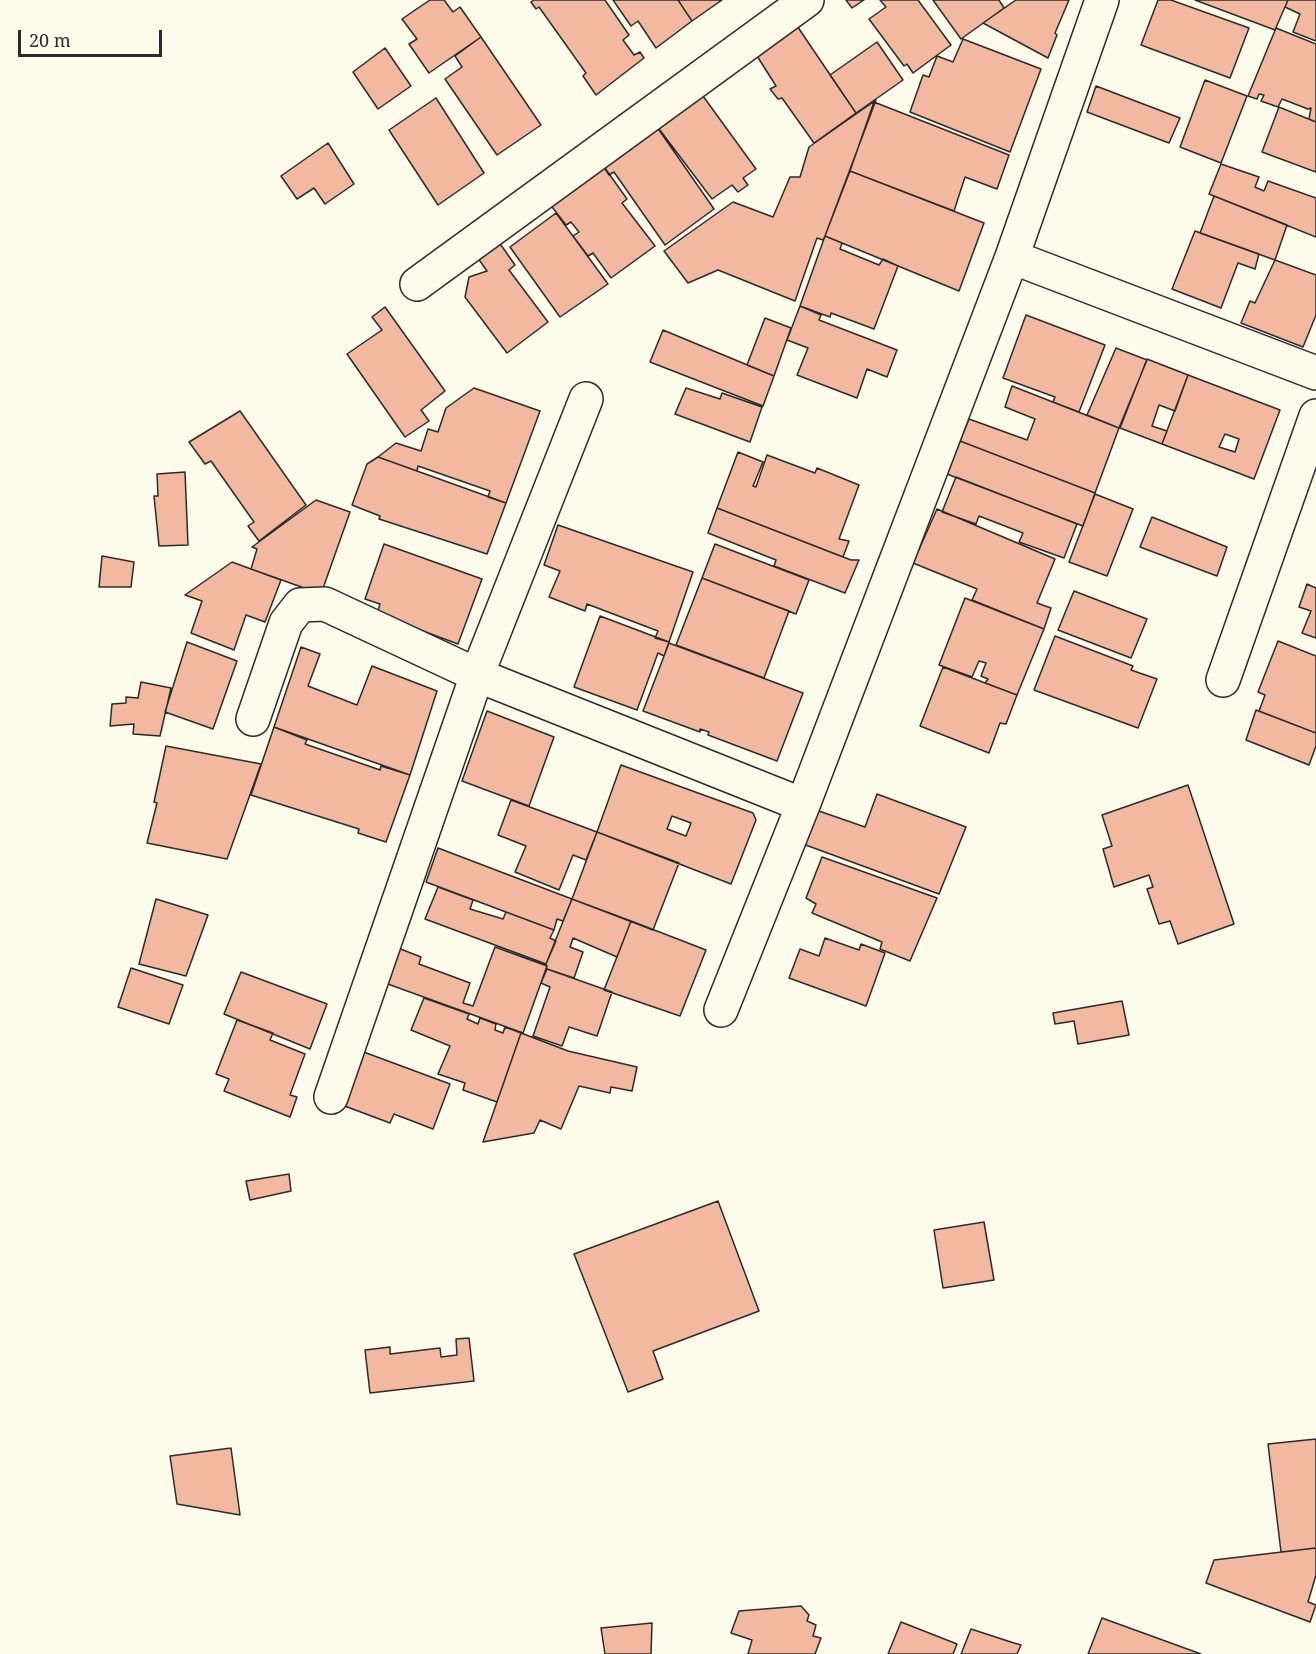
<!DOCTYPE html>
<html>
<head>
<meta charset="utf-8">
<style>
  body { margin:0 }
  #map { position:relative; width:1316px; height:1654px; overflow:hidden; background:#fdfbea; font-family:"Noto Serif",serif }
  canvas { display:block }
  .scale { position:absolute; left:18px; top:30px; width:144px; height:27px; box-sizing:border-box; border:3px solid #2b2b2b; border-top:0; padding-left:8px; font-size:18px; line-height:21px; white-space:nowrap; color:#2b2b2b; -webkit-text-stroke:4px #fdfbea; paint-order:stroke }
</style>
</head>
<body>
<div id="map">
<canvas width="1316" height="1654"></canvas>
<div class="scale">20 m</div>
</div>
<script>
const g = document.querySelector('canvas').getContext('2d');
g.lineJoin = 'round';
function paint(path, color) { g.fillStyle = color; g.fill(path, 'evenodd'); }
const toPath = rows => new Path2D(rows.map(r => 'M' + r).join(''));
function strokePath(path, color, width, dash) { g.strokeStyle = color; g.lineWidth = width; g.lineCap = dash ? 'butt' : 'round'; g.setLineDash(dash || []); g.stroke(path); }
const building = toPath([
  [430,0,444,0,453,12,460,7,481,37,429,73,409,44,417,39,402,19,430,0],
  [534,0,605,0,629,35,623,40,634,55,640,52,644,58,596,95,583,76,586,73,539,7,536,9,531,2,534,0],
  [613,0,678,0,692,21,656,48,638,21,631,26,613,0],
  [678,0,722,0,692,21,678,0],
  [846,0,864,0,852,8,846,0],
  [880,0,918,0,951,45,913,73,907,64,904,66,869,19,886,7,880,0],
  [933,0,999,0,1004,8,961,39,933,0],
  [1069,0,1055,33,1057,35,1048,58,983,23,1016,0,1069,0],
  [1158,0,1171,0,1249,28,1230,78,1141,45,1158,0],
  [1195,0,1288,0,1275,30,1195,0],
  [1288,0,1316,0,1316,41,1293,32,1300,14,1285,7,1288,0],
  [793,20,856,113,814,143,782,98,778,99,770,89,776,86,752,48,793,20],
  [1276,28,1316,44,1316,122,1309,119,1311,108,1308,109,1282,99,1278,107,1261,101,1264,95,1259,94,1257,99,1248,96,1276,28],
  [481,37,541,125,497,155,445,79,462,67,455,56,481,37],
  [963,39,1041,69,1010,152,910,112,923,75,929,77,937,56,953,62,963,39],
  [877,42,903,80,856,113,830,75,877,42],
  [385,48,411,86,378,109,353,72,385,48],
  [1205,80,1247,96,1221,163,1180,147,1205,80],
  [695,85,756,169,743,178,748,185,738,192,732,185,712,199,650,117,695,85],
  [1096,86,1180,118,1169,143,1087,112,1096,86],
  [436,98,484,173,438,205,389,130,436,98],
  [876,100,825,236,823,240,817,238,795,301,718,270,688,283,664,251,733,202,773,217,790,177,800,177,809,147,876,100],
  [874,102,1009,155,997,189,965,177,954,211,850,171,874,102],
  [1279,107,1316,122,1316,172,1262,152,1279,107],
  [650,117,714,209,665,245,614,172,609,175,597,157,650,117],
  [328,143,354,184,325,204,314,188,297,199,281,176,328,143],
  [597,157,627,199,622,203,655,246,611,278,593,253,588,256,573,236,579,232,571,222,566,225,542,194,597,157],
  [1221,164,1259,177,1255,187,1264,191,1268,181,1316,198,1316,237,1209,194,1221,164],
  [850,171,984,223,959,291,825,236,850,171],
  [1214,196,1287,225,1275,260,1200,233,1214,196],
  [556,213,608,284,560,317,510,247,556,213],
  [1195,231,1259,254,1255,269,1238,263,1221,308,1172,289,1195,231],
  [825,236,842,243,840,249,879,265,883,259,898,266,874,329,831,313,830,317,800,306,825,236],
  [496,238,515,265,509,270,548,322,507,353,465,297,469,277,487,271,475,254,496,238],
  [1275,260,1316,275,1316,315,1303,347,1241,323,1250,301,1255,303,1275,260],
  [800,306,821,315,819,320,897,350,887,377,867,369,857,398,797,375,808,348,787,340,800,306],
  [385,307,445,391,421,410,429,421,405,437,347,354,382,330,372,317,385,307],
  [1026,315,1105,345,1079,412,1053,402,1055,397,1003,378,1026,315],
  [765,318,791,328,774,376,747,365,765,318],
  [663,330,774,376,763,406,650,362,663,330],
  [1116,348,1147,360,1119,428,1087,415,1116,348],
  [1147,359,1188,375,1175,411,1159,405,1152,426,1167,431,1162,444,1120,428,1147,359],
  [1188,375,1280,410,1254,479,1162,444,1188,375],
  [1225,434,1239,439,1235,452,1219,447,1225,434],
  [1012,386,1119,428,1095,493,960,441,969,419,1027,440,1035,419,1005,407,1012,386],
  [474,388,540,411,506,503,488,497,490,491,418,466,417,471,378,457,396,443,421,451,428,429,438,432,446,408,474,388],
  [686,388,720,399,722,393,762,407,750,442,675,414,686,388],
  [240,411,306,505,259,541,248,526,254,522,211,461,205,464,189,442,240,411],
  [960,441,1095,493,1083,526,947,474,960,441],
  [738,452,763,462,753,486,756,487,767,455,815,473,817,468,859,485,839,539,849,541,843,557,717,508,738,452],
  [378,457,506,503,487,554,379,519,380,516,352,505,367,464,378,457],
  [185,472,188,545,159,546,154,496,158,496,157,474,185,472],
  [956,477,1077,524,1064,558,1019,542,1023,533,979,516,976,524,942,512,956,477],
  [1095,494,1133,509,1107,576,1069,562,1095,494],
  [316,500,350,512,321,594,251,569,257,549,252,547,316,500],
  [717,508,851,560,859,560,845,593,774,566,776,560,708,533,717,508],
  [937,509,1055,559,1037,603,1051,608,1044,629,972,600,977,589,913,563,937,509],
  [1152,517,1227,547,1217,576,1140,547,1152,517],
  [558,525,693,572,669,642,655,638,658,631,587,604,585,611,549,597,560,571,544,565,558,525],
  [384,544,482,579,458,644,377,614,380,604,365,599,384,544],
  [715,544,809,580,796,614,702,578,715,544],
  [102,556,134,562,131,587,99,587,102,556],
  [232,562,281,580,265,622,246,615,234,650,191,633,202,601,185,595,232,562],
  [702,578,789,611,764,678,676,645,702,578],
  [1307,584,1316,588,1316,638,1302,633,1311,611,1299,607,1307,584],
  [1074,591,1147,619,1131,658,1058,630,1074,591],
  [965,598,1044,629,1017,695,985,683,988,679,981,676,986,663,979,661,972,677,939,665,965,598],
  [600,616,669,642,664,656,658,653,637,710,574,687,600,616],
  [1055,636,1133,666,1131,670,1157,679,1138,728,1034,690,1055,636],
  [1278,641,1316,656,1316,733,1259,711,1265,695,1258,692,1278,641],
  [187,642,237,661,213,729,165,712,187,642],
  [669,643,803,693,777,761,708,735,709,732,700,729,700,732,643,711,669,643],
  [301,647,320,654,308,686,357,705,372,666,437,691,410,775,274,727,301,647],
  [943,667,1017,695,1006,724,1000,723,989,753,920,726,943,667],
  [141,682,171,688,160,736,133,734,134,724,110,726,112,704,126,703,126,697,138,698,141,682],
  [1256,710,1316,733,1316,746,1309,765,1246,740,1256,710],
  [487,711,554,737,529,806,462,781,487,711],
  [274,727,307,740,305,744,380,770,381,766,410,775,386,842,358,833,359,829,251,795,274,727],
  [166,746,261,764,227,859,147,843,157,803,154,802,166,746],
  [621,765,753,813,756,820,731,884,597,832,621,765],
  [672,816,691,823,686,836,667,829,672,816],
  [1188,785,1234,924,1178,944,1170,921,1159,924,1147,889,1153,887,1149,875,1114,887,1103,849,1112,846,1102,815,1188,785],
  [877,794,966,827,939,894,803,844,816,810,865,827,877,794],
  [511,800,597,832,586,860,573,855,559,890,515,872,526,846,498,835,511,800],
  [597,832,679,863,653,930,572,899,597,832],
  [438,848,572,899,563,921,557,919,554,930,426,882,438,848],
  [822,857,937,898,910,961,880,949,882,942,812,913,816,904,806,898,822,857],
  [438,887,473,900,470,909,503,919,506,912,554,930,550,938,556,941,546,964,425,919,438,887],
  [156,899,208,915,186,976,139,964,156,899],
  [572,899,631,921,617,957,573,938,570,947,583,952,574,978,547,969,546,964,572,899],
  [631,921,706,950,680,1016,604,990,631,921],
  [825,938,859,950,861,944,885,953,866,1006,789,978,800,949,819,956,825,938],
  [495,947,547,966,523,1033,385,983,398,948,421,957,419,964,470,983,463,1003,473,1006,495,947],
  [131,968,183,985,169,1024,118,1007,131,968],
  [547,969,612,992,597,1036,569,1027,562,1046,533,1036,550,987,541,983,547,969],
  [241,972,327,1004,310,1049,224,1014,241,972],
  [424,998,469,1014,467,1019,478,1024,480,1018,496,1024,495,1030,503,1033,505,1027,521,1033,497,1102,463,1090,465,1083,438,1074,450,1046,411,1030,424,998],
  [1122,1001,1129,1035,1078,1044,1074,1021,1055,1024,1053,1013,1122,1001],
  [237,1020,273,1033,270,1040,305,1054,290,1095,297,1097,290,1117,224,1091,229,1079,216,1074,237,1020],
  [521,1033,568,1051,637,1067,632,1091,611,1087,610,1093,579,1086,561,1129,540,1120,534,1133,483,1142,521,1033],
  [361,1051,450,1084,433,1129,394,1114,390,1123,342,1105,361,1051],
  [289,1174,291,1191,250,1200,246,1181,289,1174],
  [718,1201,759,1311,653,1351,663,1379,628,1392,574,1254,718,1201],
  [984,1222,994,1280,943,1288,934,1230,984,1222],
  [469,1338,474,1381,370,1393,365,1350,390,1347,390,1354,440,1348,441,1357,457,1355,456,1339,469,1338],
  [1316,1439,1316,1548,1281,1552,1268,1444,1316,1439],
  [231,1448,240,1515,177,1504,170,1456,231,1448],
  [1316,1548,1316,1575,1308,1602,1316,1605,1310,1622,1206,1583,1214,1560,1316,1548],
  [801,1606,809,1615,807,1621,816,1625,813,1636,821,1638,815,1654,748,1654,752,1640,731,1633,739,1611,801,1606],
  [1102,1618,1201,1654,1088,1654,1102,1618],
  [901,1622,957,1644,953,1654,888,1654,901,1622],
  [652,1623,651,1654,605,1654,601,1628,652,1623],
  [971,1629,1014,1643,1021,1645,1017,1654,961,1654,971,1629]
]);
const minor = toPath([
  [1012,257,1316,373],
  [417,284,807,0],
  [1223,680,1316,416],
  [253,719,286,623,300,605,325,604,477,675,803,805],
  [721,1010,803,805,1012,257,1102,0],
  [331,1097,477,675,586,399]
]);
paint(building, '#f2b8a0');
strokePath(building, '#2b2b2b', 1.5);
strokePath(minor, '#2b2b2b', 36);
strokePath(minor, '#fdfbea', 33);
</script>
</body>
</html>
